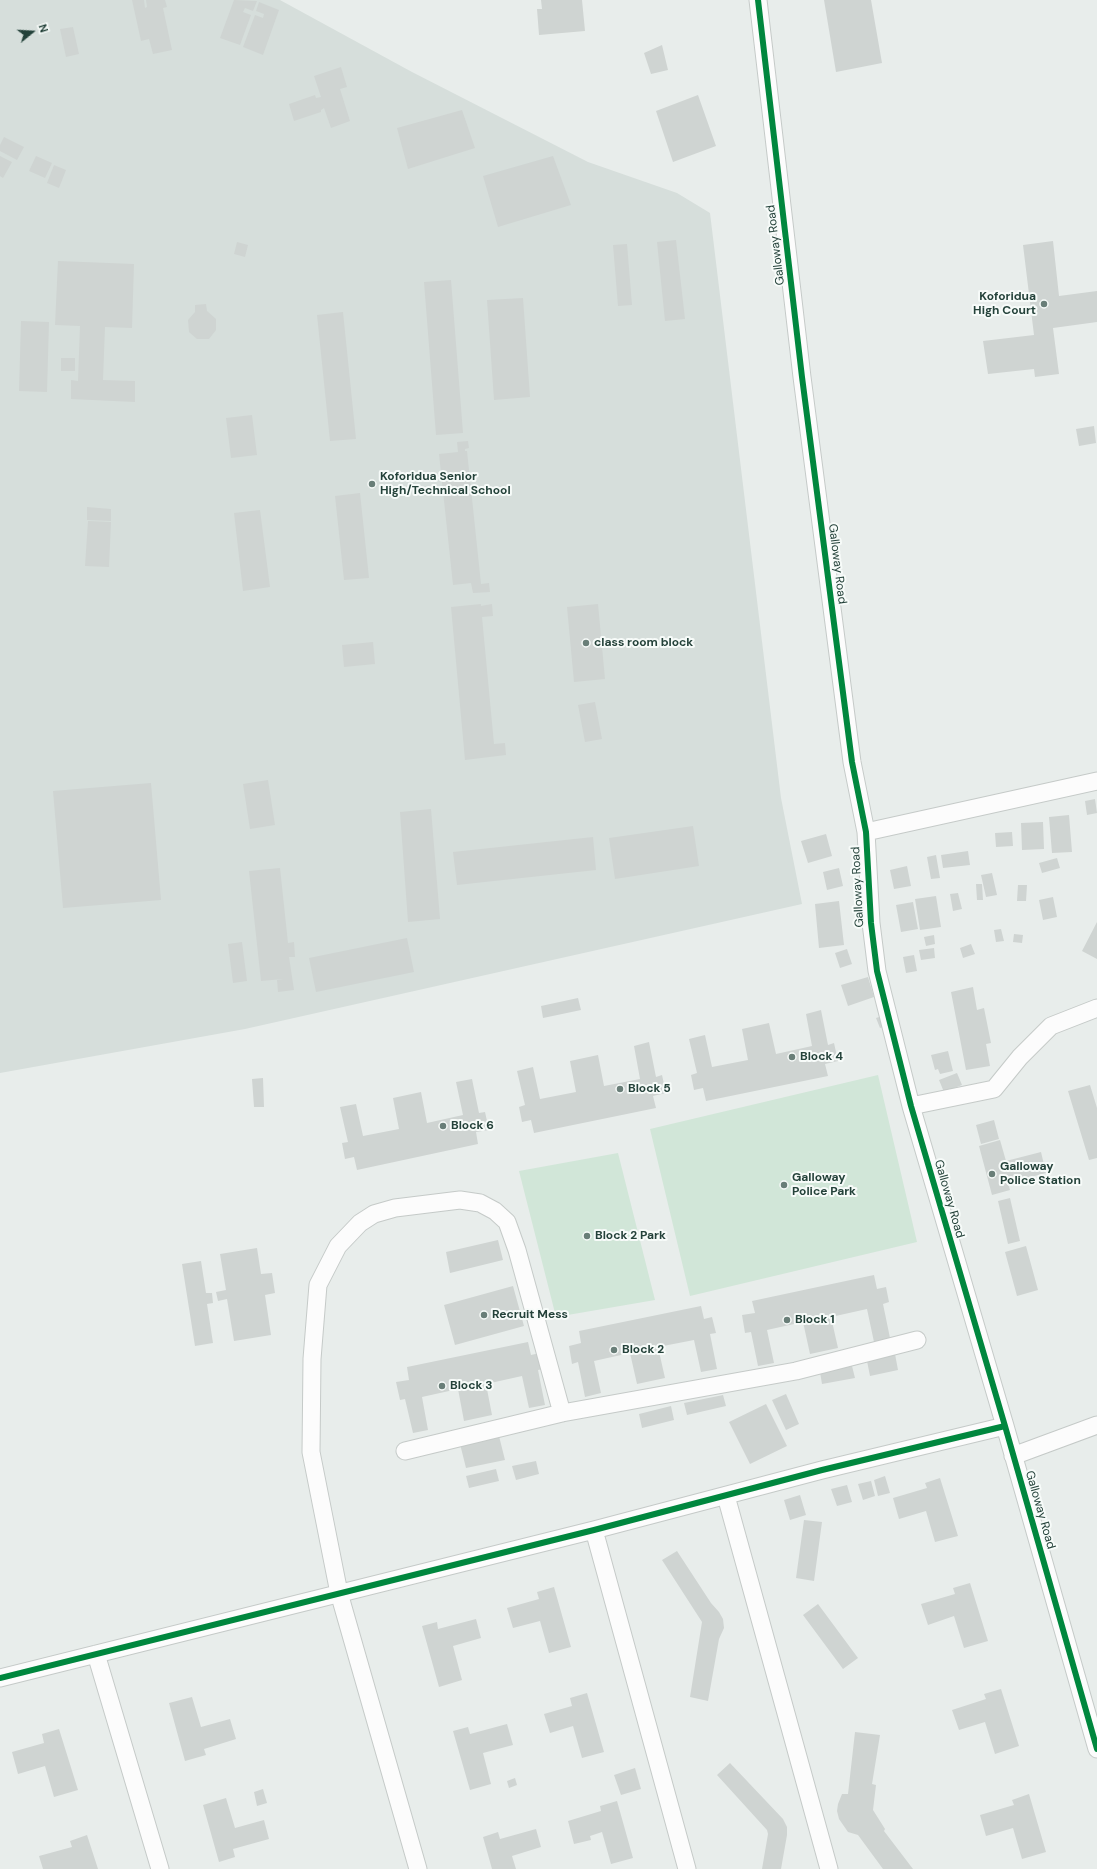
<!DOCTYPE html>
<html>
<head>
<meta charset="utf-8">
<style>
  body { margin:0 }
  #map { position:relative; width:1097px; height:1869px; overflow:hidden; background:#e8edeb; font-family:"DM Sans",sans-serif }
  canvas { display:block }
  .north { position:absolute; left:12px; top:12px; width:40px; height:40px; -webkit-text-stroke:3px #f7fbf9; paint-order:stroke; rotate:72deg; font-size:11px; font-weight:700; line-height:16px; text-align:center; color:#24423a }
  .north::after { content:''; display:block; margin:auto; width:14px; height:18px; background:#24423a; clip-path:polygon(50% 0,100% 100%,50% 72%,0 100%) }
</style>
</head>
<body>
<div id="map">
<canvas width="1097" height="1869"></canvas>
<div class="north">N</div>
</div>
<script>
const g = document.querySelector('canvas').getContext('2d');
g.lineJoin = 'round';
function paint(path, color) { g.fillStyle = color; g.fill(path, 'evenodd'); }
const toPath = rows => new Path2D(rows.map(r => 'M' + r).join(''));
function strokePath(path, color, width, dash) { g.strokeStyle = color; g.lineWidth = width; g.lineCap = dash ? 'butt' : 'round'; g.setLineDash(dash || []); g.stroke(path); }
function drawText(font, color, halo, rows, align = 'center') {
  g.font = font + ' "DM Sans",sans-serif'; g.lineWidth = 4; g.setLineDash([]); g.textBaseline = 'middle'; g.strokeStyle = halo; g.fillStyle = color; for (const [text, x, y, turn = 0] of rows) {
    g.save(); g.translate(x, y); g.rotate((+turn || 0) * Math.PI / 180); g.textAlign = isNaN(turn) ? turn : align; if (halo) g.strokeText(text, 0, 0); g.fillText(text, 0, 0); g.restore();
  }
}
const built = toPath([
  [0,0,280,0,412,72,588,162,677,193,710,213,781,798,802,904,245,1029,0,1073]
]);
const green = toPath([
  [878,1075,917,1242,690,1296,650,1129],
  [618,1153,655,1300,556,1317,519,1171]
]);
const building = toPath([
  [132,0,144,0,145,8,147,7,146,0,165,0,167,7,163,8,172,50,153,54,149,39,141,41],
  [234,0,257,1,253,11,245,8,243,12,251,15,240,45,220,38],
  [541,0,582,0,585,31,539,35,537,9,542,9],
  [824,0,871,0,882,63,836,72],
  [259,2,279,10,263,55,243,47,255,15,263,18,264,14,256,11],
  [73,27,79,54,66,57,60,29],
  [662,45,668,70,651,74,644,53],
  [341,67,347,87,340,89,350,121,331,128,324,108,321,110,321,112,294,121,289,104,315,95,316,98,321,97,314,76],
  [698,95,716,146,673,162,656,111],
  [462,110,475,148,408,169,397,128],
  [4,137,24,147,17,160,0,151,0,145],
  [0,156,12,162,3,178,0,176],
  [36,156,52,163,45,178,29,171],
  [553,156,571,205,498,227,483,176],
  [54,165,66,170,59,188,47,183],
  [676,240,685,319,665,321,657,242],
  [1053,241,1059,296,1097,291,1097,322,1053,328,1059,374,1035,377,1034,369,988,374,983,341,1034,335,1023,245],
  [237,242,248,245,245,257,234,254],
  [627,244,632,305,618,306,613,245],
  [58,261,134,264,132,328,105,327,103,380,135,381,135,402,71,399,71,380,78,381,80,326,55,325],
  [451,280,463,433,436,435,424,282],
  [523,298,530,397,494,400,487,300],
  [206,304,207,311,216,319,216,330,209,339,197,339,189,332,188,320,195,312,195,305],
  [343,312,356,439,330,441,317,315],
  [21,321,49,322,47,392,19,391],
  [61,358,75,358,75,371,61,371],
  [252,415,257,455,231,458,226,418],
  [1094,426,1096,443,1079,446,1076,429],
  [468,441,469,448,465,449,465,451,467,451,481,584,489,583,490,592,473,593,471,583,453,585,439,454,458,452,457,442],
  [360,493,369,578,344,580,335,496],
  [87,507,111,509,111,521,87,520],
  [260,510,270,587,243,591,234,513],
  [88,521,111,522,109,567,85,566],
  [481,604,481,606,492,604,493,616,482,617,494,744,505,743,506,755,465,760,451,607],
  [598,604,605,679,574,682,567,607],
  [373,642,375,664,344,667,342,645],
  [595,702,602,739,585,742,578,705],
  [268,780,275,825,250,829,243,784],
  [151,783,161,900,63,908,53,791],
  [1095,799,1097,813,1087,815,1085,801],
  [431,809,440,919,408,922,400,812],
  [1069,815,1072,852,1052,853,1049,817],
  [1043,822,1044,849,1022,850,1021,823],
  [693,826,699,866,615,879,609,838],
  [1012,832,1013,846,996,847,995,833],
  [826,834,832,856,808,863,801,841],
  [593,837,596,870,457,885,453,852],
  [968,851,970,865,943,868,941,855],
  [936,855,940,878,931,879,927,857],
  [1057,858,1060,868,1042,873,1039,863],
  [907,866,911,886,894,889,890,870],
  [280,868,288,943,294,942,295,957,289,957,294,990,278,992,277,980,283,979,261,981,249,871],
  [839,868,843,886,827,890,823,872],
  [992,873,997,895,986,897,981,875],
  [976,884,982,884,983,900,977,900],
  [1018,885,1027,885,1026,901,1017,901],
  [958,893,962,909,953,911,950,894],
  [936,896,941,927,920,930,915,899],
  [1053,897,1057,917,1043,920,1039,900],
  [839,901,844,945,819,948,815,904],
  [913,902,918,929,901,932,896,905],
  [1097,922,1097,959,1082,951],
  [1001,929,1004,941,996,942,994,930],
  [1014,934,1023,935,1022,943,1013,942],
  [934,935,935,944,926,946,924,937],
  [407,938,414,972,316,992,309,958],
  [242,942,247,981,233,983,228,944],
  [971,944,975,954,963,958,960,948],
  [934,948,935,958,921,960,919,950],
  [847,949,852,964,840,968,835,953],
  [914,955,917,971,906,973,903,957],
  [868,977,874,997,848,1006,841,985],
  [973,987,977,1010,984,1008,991,1043,986,1044,990,1066,966,1070,951,992],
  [578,998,581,1010,543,1018,541,1006],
  [821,1010,828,1045,834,1043,838,1061,825,1064,828,1076,706,1101,703,1088,694,1090,691,1075,697,1073,689,1039,705,1035,712,1067,748,1060,742,1029,769,1023,776,1054,812,1046,806,1014],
  [882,1016,886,1026,880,1028,876,1018],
  [649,1042,656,1077,662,1075,666,1093,653,1096,656,1108,534,1133,531,1120,522,1122,519,1107,525,1105,517,1071,533,1067,540,1099,576,1092,570,1061,598,1055,604,1086,640,1079,634,1046],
  [948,1051,953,1071,940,1074,938,1069,935,1070,931,1055],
  [957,1073,962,1085,944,1092,939,1080],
  [263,1078,264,1107,254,1107,252,1079],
  [472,1079,479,1113,485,1112,489,1130,476,1132,478,1144,357,1170,354,1157,345,1159,342,1143,348,1142,340,1107,356,1104,363,1136,399,1129,393,1098,421,1092,427,1123,463,1115,456,1082],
  [1090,1085,1097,1108,1097,1158,1089,1160,1068,1091],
  [994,1120,999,1139,981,1144,976,1125],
  [1000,1140,1006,1161,1041,1152,1046,1173,1008,1183,1010,1190,992,1195,979,1146],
  [1010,1198,1020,1241,1008,1244,998,1201],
  [498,1240,503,1260,450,1273,446,1252],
  [1026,1246,1038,1290,1017,1296,1005,1252],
  [257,1248,261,1274,272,1273,275,1293,265,1295,271,1335,234,1341,227,1299,218,1301,216,1292,226,1290,220,1254],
  [201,1261,206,1293,212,1293,213,1303,207,1304,213,1343,195,1346,182,1264],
  [874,1275,877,1289,886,1287,889,1302,883,1304,890,1338,874,1342,867,1309,831,1317,838,1348,810,1354,803,1322,767,1330,774,1363,758,1366,751,1332,745,1333,742,1315,755,1313,752,1301],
  [513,1286,524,1326,455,1345,444,1305],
  [701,1306,704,1319,712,1317,716,1333,710,1334,717,1369,701,1372,694,1340,658,1347,665,1378,637,1384,630,1353,594,1361,601,1393,585,1397,578,1362,572,1364,569,1346,581,1343,579,1331],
  [528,1342,531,1355,540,1353,543,1369,538,1370,545,1405,529,1408,522,1376,486,1384,492,1415,464,1421,458,1389,422,1397,428,1430,413,1433,405,1399,400,1400,396,1382,409,1380,407,1367],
  [895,1354,898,1370,870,1376,867,1361],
  [852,1366,855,1378,822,1384,820,1372],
  [786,1394,799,1424,786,1430,772,1400],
  [723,1395,726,1406,687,1415,684,1403],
  [766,1404,787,1446,750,1464,729,1422],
  [671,1406,674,1420,642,1428,639,1414],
  [499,1436,505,1460,466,1468,460,1444],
  [536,1461,539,1474,516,1480,512,1466],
  [496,1469,499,1481,469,1488,466,1476],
  [885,1476,890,1493,878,1496,874,1480],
  [940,1478,958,1536,935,1542,926,1511,899,1519,893,1498,927,1488,925,1483],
  [871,1481,875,1496,863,1500,858,1484],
  [847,1485,852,1502,837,1506,831,1489],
  [800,1495,806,1515,790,1520,784,1500],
  [804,1520,822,1522,814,1581,796,1578],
  [677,1551,711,1603,719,1612,723,1619,724,1628,719,1639,708,1701,690,1697,702,1622,662,1560],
  [970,1583,988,1641,964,1648,954,1616,928,1625,921,1604,955,1594,953,1588],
  [554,1587,571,1647,549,1653,540,1621,513,1628,507,1608,539,1599,537,1592],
  [818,1604,858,1658,843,1669,803,1615],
  [476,1619,481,1638,453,1646,462,1680,439,1687,422,1626,437,1622,438,1629],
  [1001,1689,1019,1746,995,1754,985,1722,959,1730,952,1710,986,1699,984,1694],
  [587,1693,604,1752,582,1758,573,1726,550,1733,544,1714,572,1706,570,1698],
  [192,1697,201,1727,230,1719,236,1739,204,1749,206,1755,185,1761,169,1703],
  [507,1724,513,1745,483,1753,491,1784,470,1790,453,1731,468,1727,470,1734],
  [59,1729,78,1790,54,1797,45,1766,18,1774,12,1752,44,1743,42,1734],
  [855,1732,880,1735,872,1784,876,1785,873,1810,885,1829,884,1831,913,1869,883,1869,858,1835,848,1832,839,1819,837,1811,838,1804,842,1794,848,1794],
  [730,1763,783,1819,787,1827,787,1835,781,1869,762,1869,768,1834,767,1830,717,1775],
  [635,1768,641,1789,621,1795,614,1775],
  [515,1778,517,1785,509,1788,507,1781],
  [263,1789,267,1803,257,1806,254,1792],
  [1029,1794,1046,1852,1022,1859,1013,1828,986,1836,980,1815,1014,1805,1012,1800],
  [226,1798,235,1828,264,1820,269,1839,233,1849,235,1857,219,1862,203,1805],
  [617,1801,633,1858,611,1864,602,1832,590,1836,591,1840,574,1844,568,1821,601,1811,600,1806],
  [536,1829,541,1847,512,1856,516,1869,492,1869,483,1837,498,1832,500,1839],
  [87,1835,98,1869,43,1869,39,1856,72,1847,70,1841]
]);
const minor = toPath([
  [758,0,802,377,852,762,866,832,871,923,877,971,911,1106,1005,1426,1097,1749],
  [866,832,1097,781],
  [911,1106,994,1089,1020,1057,1051,1026,1097,1008],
  [405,1451,562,1413,796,1371,917,1340],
  [1013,1456,1097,1425],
  [726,1496,829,1869],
  [594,1530,687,1869],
  [96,1654,160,1869],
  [0,1678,594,1530,822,1470,1005,1426],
  [418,1869,339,1593,311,1452,312,1359,318,1285,338,1246,360,1223,374,1214,395,1208,460,1200,480,1203,495,1211,507,1222,517,1250,562,1413]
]);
const cycleway = toPath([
  [758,0,802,377,852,762,866,832,871,923,877,971,911,1106,1005,1426,1097,1749],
  [0,1678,594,1530,822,1470,1005,1426]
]);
const markers = [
  [1044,304,4,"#697e78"],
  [372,484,4,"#697e78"],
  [586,643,4,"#697e78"],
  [792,1057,4,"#697e78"],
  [620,1089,4,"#697e78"],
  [443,1126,4,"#697e78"],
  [992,1174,4,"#697e78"],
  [784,1185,4,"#697e78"],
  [587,1236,4,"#697e78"],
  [484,1315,4,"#697e78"],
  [787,1320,4,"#697e78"],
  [614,1350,4,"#697e78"],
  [442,1386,4,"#697e78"]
];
const streetNames = [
  ["Galloway Road",776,245,-97],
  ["Galloway Road",837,564,83],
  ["Galloway Road",858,887,-93],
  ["Galloway Road",949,1199,74],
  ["Galloway Road",1040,1510,74]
];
const poiNames = [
  ["Koforidua",1036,297,"right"],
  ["High Court",1036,311,"right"],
  ["Koforidua Senior",380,477],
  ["High/Technical School",380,491],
  ["class room block",594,643],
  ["Block 4",800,1057],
  ["Block 5",628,1089],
  ["Block 6",451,1126],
  ["Galloway",1000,1167],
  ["Police Station",1000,1181],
  ["Galloway",792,1178],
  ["Police Park",792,1192],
  ["Block 2 Park",595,1236],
  ["Recruit Mess",492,1315],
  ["Block 1",795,1320],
  ["Block 2",622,1350],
  ["Block 3",450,1386]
];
paint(built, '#d6dedb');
paint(green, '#d1e6d8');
paint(building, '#cfd4d2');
strokePath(minor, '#c5cac8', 19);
strokePath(minor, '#fcfcfc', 17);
strokePath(cycleway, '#00873e', 6);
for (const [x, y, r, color] of markers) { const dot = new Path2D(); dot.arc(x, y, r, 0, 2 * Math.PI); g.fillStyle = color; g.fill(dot); strokePath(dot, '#f7fbf9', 1.5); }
drawText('12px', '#24423a', '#f7fbf9', streetNames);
drawText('bold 12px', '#24423a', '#f7fbf9', poiNames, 'left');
</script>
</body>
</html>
